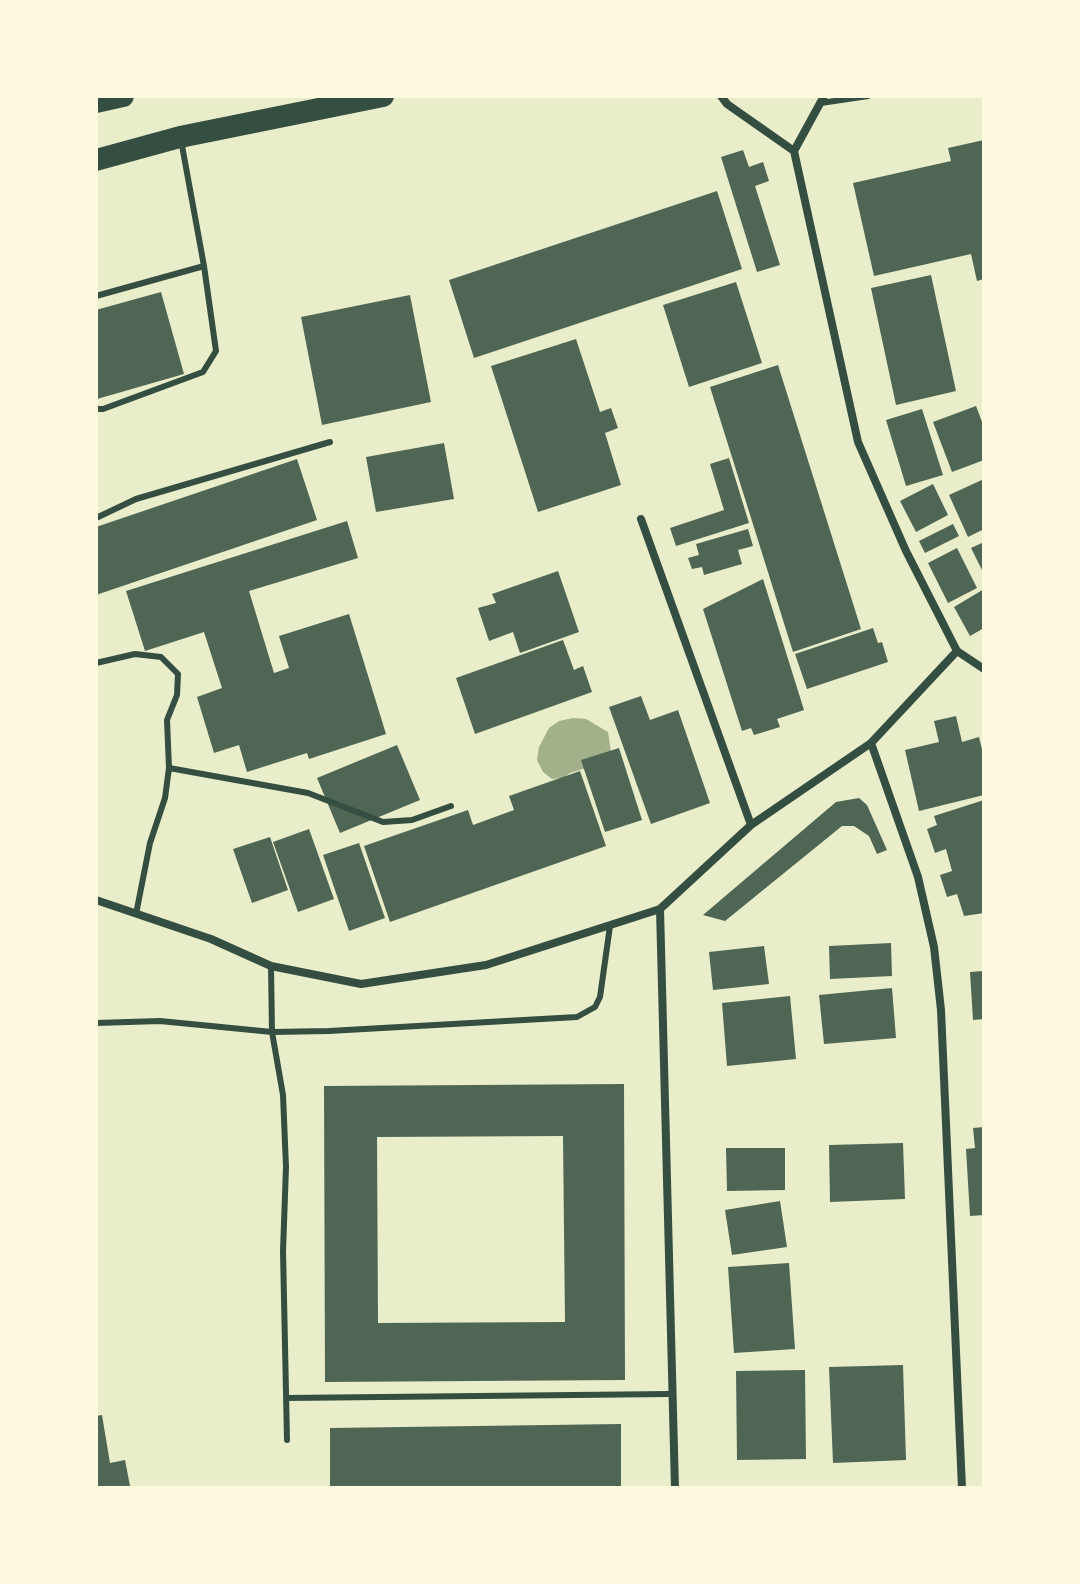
<!DOCTYPE html>
<html>
<head>
<meta charset="utf-8">
<style>
  body { margin:0 }
  #map { position:relative; width:1080px; height:1584px; overflow:hidden; background:#e9edc9; font-family:"Fira Sans Condensed",sans-serif }
  canvas { display:block }
  .frame { position:absolute; inset:0; border:98px solid #fefae0; pointer-events:none }
</style>
</head>
<body>
<div id="map">
<canvas width="1080" height="1584"></canvas>
<div class="frame"></div>
</div>
<script>
const g = document.querySelector('canvas').getContext('2d');
g.lineJoin = 'round';
function paint(path, color) { g.fillStyle = color; g.fill(path, 'evenodd'); }
const toPath = rows => new Path2D(rows.map(r => 'M' + r).join(''));
function strokePath(path, color, width, dash) { g.strokeStyle = color; g.lineWidth = width; g.lineCap = dash ? 'butt' : 'round'; g.setLineDash(dash || []); g.stroke(path); }
const water = toPath([
  [573,718,586,719,608,732,611,752,596,765,570,773,563,778,552,779,543,772,537,760,539,747,549,728,559,721]
]);
const building = toPath([
  [984,140,984,279,977,281,971,254,874,276,853,183,951,161,948,148],
  [743,150,749,167,763,162,769,181,755,186,780,265,757,272,721,157],
  [717,191,742,269,474,358,449,280],
  [931,275,956,391,896,405,871,288],
  [736,282,762,363,689,387,663,305],
  [161,292,184,374,97,399,96,310],
  [410,295,431,402,322,425,301,317],
  [576,339,600,412,611,408,618,428,605,433,621,485,538,512,491,366],
  [778,365,861,629,793,652,710,387],
  [976,406,984,427,984,460,952,472,933,422],
  [922,409,943,475,906,486,886,420],
  [444,443,454,499,376,512,366,457],
  [729,458,749,523,676,546,670,528,724,510,710,464],
  [297,459,317,520,96,595,96,527],
  [984,479,984,529,968,537,949,495],
  [933,484,948,515,916,532,900,501],
  [347,521,358,558,249,591,274,673,289,668,279,636,349,614,386,734,309,759,307,753,247,772,239,745,214,753,197,697,222,688,204,632,145,651,126,591],
  [953,524,959,536,925,553,919,541],
  [748,529,753,546,738,550,742,564,704,575,702,567,692,569,688,558,699,555,696,544],
  [984,542,984,574,971,548],
  [957,548,977,588,948,603,928,563],
  [558,571,579,632,520,653,513,632,489,641,478,608,496,603,492,594],
  [763,579,804,710,777,719,780,727,754,735,751,728,742,731,703,609],
  [984,589,984,628,970,636,954,607],
  [873,628,878,643,882,642,888,662,807,689,795,654],
  [563,640,574,670,583,666,592,692,475,734,456,678],
  [641,696,650,720,678,710,710,803,651,824,609,707],
  [956,716,962,742,979,737,984,758,984,795,919,811,905,750,939,742,934,721],
  [397,745,420,800,340,833,317,778],
  [619,748,642,820,605,832,581,760],
  [580,771,606,846,390,922,364,846,468,810,473,825,514,810,509,796],
  [859,798,867,805,887,850,877,854,869,836,854,826,842,826,725,921,703,915,836,802],
  [984,800,984,913,964,916,957,894,947,897,940,875,952,871,946,849,935,853,927,829,937,825,934,816],
  [309,829,334,899,298,912,273,842],
  [270,837,288,890,252,903,233,849],
  [359,843,385,918,349,931,323,855],
  [891,943,892,976,830,979,829,946],
  [764,946,769,984,713,990,709,952],
  [984,971,984,1019,973,1020,970,972],
  [892,988,896,1038,824,1044,819,995],
  [790,996,796,1059,727,1066,722,1003],
  [624,1084,625,1380,325,1382,324,1086],
  [563,1136,565,1322,378,1323,377,1137],
  [984,1127,984,1215,970,1216,966,1149,975,1148,973,1128],
  [903,1143,905,1199,830,1202,829,1145],
  [726,1148,785,1148,785,1190,727,1191],
  [780,1201,787,1247,732,1255,725,1210],
  [789,1263,795,1349,734,1353,728,1267],
  [903,1365,906,1460,833,1463,829,1367],
  [805,1370,806,1459,737,1460,736,1371],
  [102,1415,110,1463,125,1460,130,1486,96,1488,96,1416],
  [621,1424,621,1488,330,1488,330,1428]
]);
const service = toPath([
  [821,103,868,96],
  [96,296,204,266,181,140],
  [96,409,103,409,203,372,216,351,204,266],
  [96,518,136,499,330,442],
  [96,663,135,654,161,657,178,674,177,695,167,720,169,768,165,798,150,843,136,914],
  [169,768,308,793,383,822,412,820,451,806],
  [271,966,272,1032,283,1095,286,1167,283,1251,287,1440],
  [96,1023,160,1021,272,1032,329,1031,577,1017,595,1007,600,997,610,926],
  [286,1398,670,1394]
]);
const minor = toPath([
  [721,96,727,104,794,151,858,442,906,551,957,651],
  [794,151,824,96],
  [641,519,751,825],
  [871,743,918,877,934,947,941,1010,962,1488],
  [96,900,211,939,271,966,361,984,486,965,660,909,751,825,871,743,957,651,984,669],
  [660,909,675,1488]
]);
const trunk = toPath([
  [96,102,123,96],
  [96,160,180,137,383,96]
]);
paint(water, '#a3b18a');
paint(building, '#4f6655');
strokePath(service, '#344e41', 6);
strokePath(minor, '#344e41', 8);
strokePath(trunk, '#344e41', 22);
</script>
</body>
</html>
